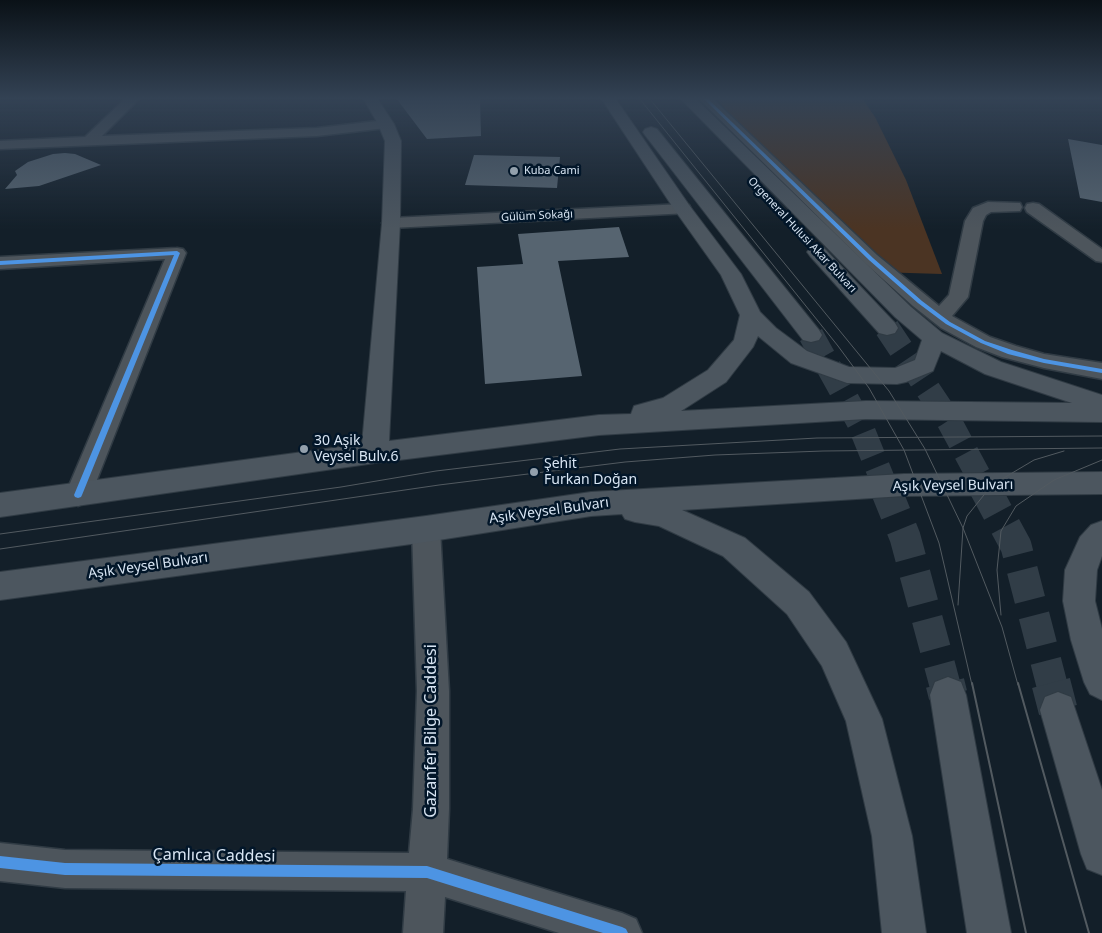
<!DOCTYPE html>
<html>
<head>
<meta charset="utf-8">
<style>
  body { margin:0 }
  canvas { display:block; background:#131f29 }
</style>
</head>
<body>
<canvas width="1102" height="933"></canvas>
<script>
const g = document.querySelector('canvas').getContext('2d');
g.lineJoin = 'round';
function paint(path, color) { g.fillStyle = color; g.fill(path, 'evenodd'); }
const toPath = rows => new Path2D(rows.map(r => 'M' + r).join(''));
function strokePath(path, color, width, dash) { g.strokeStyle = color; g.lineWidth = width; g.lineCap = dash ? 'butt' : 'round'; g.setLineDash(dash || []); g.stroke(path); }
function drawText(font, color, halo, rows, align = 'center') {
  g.font = font + ' "Noto Sans",sans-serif'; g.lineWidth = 5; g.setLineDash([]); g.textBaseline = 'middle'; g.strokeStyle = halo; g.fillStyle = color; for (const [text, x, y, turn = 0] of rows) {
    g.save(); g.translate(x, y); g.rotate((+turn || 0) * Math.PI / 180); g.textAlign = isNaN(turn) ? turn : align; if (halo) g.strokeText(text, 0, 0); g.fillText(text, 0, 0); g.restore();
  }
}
const green = toPath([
  [716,98,862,98,875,117,906,180,942,274,877,272,805,206]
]);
const building = toPath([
  [396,98,480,98,481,136,427,139],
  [1068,139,1102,145,1102,202,1080,198],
  [65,153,75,154,101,165,39,186,5,189,17,175,15,171,28,162,53,154],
  [474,155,560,157,557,188,465,185],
  [619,227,629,257,558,261,582,376,485,384,477,267,523,264,518,234]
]);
const primaryTunnelFar2 = toPath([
  [887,328,949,421,984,486],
  [811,335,859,422,885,486]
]);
const primaryTunnelFar1 = toPath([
  [884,485,905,537,945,685],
  [983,485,1016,546,1052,685]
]);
const primaryTunnel = toPath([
  [945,683,948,695],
  [1051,683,1058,710]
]);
const minor = toPath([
  [126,98,140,98,102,136,317,128,386,120,393,124,386,128,317,136,0,149,0,141,85,137,126,98],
  [698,98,712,98,877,255,939,306,949,295,965,221,973,208,988,202,1020,203,1022,207,1020,211,991,212,986,215,983,221,968,297,952,316,990,337,1016,346,1044,354,1102,363,1102,379,1044,368,1002,357,976,347,941,328,913,306,865,263,698,98],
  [1033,203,1039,204,1102,249,1102,262,1096,261,1027,212,1025,208,1027,204,1033,203],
  [683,204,689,205,691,209,689,213,391,228,385,227,382,223,385,219,391,218,683,204],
  [177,248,183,249,186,253,91,495,87,502,78,506,69,502,65,495,165,259,0,269,0,257,177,248],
  [426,517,436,521,440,529,449,691,449,809,447,859,622,913,636,919,642,933,559,933,445,897,443,933,403,933,406,891,65,888,0,881,0,843,65,850,409,853,413,809,417,691,412,529,416,521,426,517]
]);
const primary = toPath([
  [363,98,377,98,394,124,401,141,400,223,389,441,599,415,631,414,634,406,663,398,708,370,734,340,740,315,721,275,674,209,601,98,615,98,689,205,741,274,760,312,776,328,807,351,849,367,895,368,915,360,922,340,895,317,680,98,695,98,911,307,942,333,1001,362,1102,395,1102,422,866,419,599,435,375,463,0,517,0,493,362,444,382,223,385,141,378,124,363,98],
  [758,336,791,363,847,383,897,384,906,382,933,371,941,351,985,374,1072,403,866,401,681,411,726,382,753,347,758,336],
  [651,127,657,129,819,330,822,335,819,340,811,342,803,340,645,135,643,132,645,129,651,127],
  [817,246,824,248,895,323,898,328,895,333,887,335,879,333,810,256,807,252,810,248,817,246],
  [1102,472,1102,494,904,496,682,510,745,538,809,592,846,642,882,719,912,836,926,933,882,933,872,836,846,721,822,666,787,614,723,556,659,526,635,522,625,519,622,514,591,516,426,542,0,600,0,572,426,516,591,492,904,474,1102,472],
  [1102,521,1102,556,1097,570,1095,601,1102,629,1102,700,1090,694,1084,682,1071,640,1063,601,1065,570,1080,537,1091,525,1102,521],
  [948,677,961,682,966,695,1011,933,967,933,930,695,935,682,948,677],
  [1058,692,1071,697,1102,790,1102,875,1087,869,1081,854,1040,710,1045,697,1058,692]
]);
const tramFar1 = toPath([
  [639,98,838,346,869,388,904,450,939,543,972,685],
  [649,98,889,391,925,449,963,528,1002,627,1018,685],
  [0,534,341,487,436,471,620,449,817,438,1102,436],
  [0,549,439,485,625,462,715,455,823,451,1102,448],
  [958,605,963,528,967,516,992,485,1034,460,1064,451],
  [1001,615,997,570,1001,531,1016,506,1054,480,1102,460]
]);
const tram = toPath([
  [972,683,1026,933],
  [1018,683,1089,933]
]);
const cycleway = toPath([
  [703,98,707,98,873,258,922,301,950,322,985,341,1012,350,1044,359,1102,369,1102,373,1044,363,1008,354,981,343,946,324,918,303,869,260,703,98],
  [177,251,180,253,82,495,81,497,78,498,75,497,74,495,174,255,0,265,0,261,177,251],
  [0,856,65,863,427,866,622,927,626,929,628,933,603,933,427,878,65,875,0,868,0,856]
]);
const markers = [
  [514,171,5,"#93a0ac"],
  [304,449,5,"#93a0ac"],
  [534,472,5,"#93a0ac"]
];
const farPoinames = [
  ["Kuba Cami",524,171]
];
const farStreetnames = [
  ["Gülüm Sokağı",537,216,-3],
  ["Orgeneral Hulusi Akar Bulvarı",802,235,47]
];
const poiNames = [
  ["30 Aşik",314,441],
  ["Veysel Bulv.6",314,457],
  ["Şehit",544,464],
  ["Furkan Doğan",544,480]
];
const streetNames = [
  ["Aşık Veysel Bulvarı",953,486,-1],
  ["Aşık Veysel Bulvarı",549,511,-8],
  ["Aşık Veysel Bulvarı",148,566,-8]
];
const nearStreetnames = [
  ["Gazanfer Bilge Caddesi",431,731,-90],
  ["Çamlıca Caddesi",214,856,1]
];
paint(green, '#4b3423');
paint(building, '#566470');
strokePath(primaryTunnelFar2, '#313d47', 25, [25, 12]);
strokePath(primaryTunnelFar1, '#313d47', 31, [31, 16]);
strokePath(primaryTunnel, '#313d47', 39, [39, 20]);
strokePath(minor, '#303b44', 3);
strokePath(primary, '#303b44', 2);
paint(minor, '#4d555c');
paint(primary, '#4c565f');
strokePath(tramFar1, '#525a60', 1);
strokePath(tram, '#525a60', 2);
paint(cycleway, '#4d94e3');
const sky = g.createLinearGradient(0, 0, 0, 229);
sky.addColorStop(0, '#0a1117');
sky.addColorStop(0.43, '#334254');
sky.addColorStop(1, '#33425400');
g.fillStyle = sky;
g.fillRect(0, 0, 1102, 229);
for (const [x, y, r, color] of markers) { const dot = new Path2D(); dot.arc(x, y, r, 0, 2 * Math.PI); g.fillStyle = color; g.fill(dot); strokePath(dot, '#021629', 2); }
drawText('11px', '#d8e5f3', '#021629', farPoinames, 'left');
drawText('11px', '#d8e5f3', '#021629', farStreetnames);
drawText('14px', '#d8e5f3', '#021629', poiNames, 'left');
drawText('14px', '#d8e5f3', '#021629', streetNames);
drawText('16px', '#d8e5f3', '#021629', nearStreetnames);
</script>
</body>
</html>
